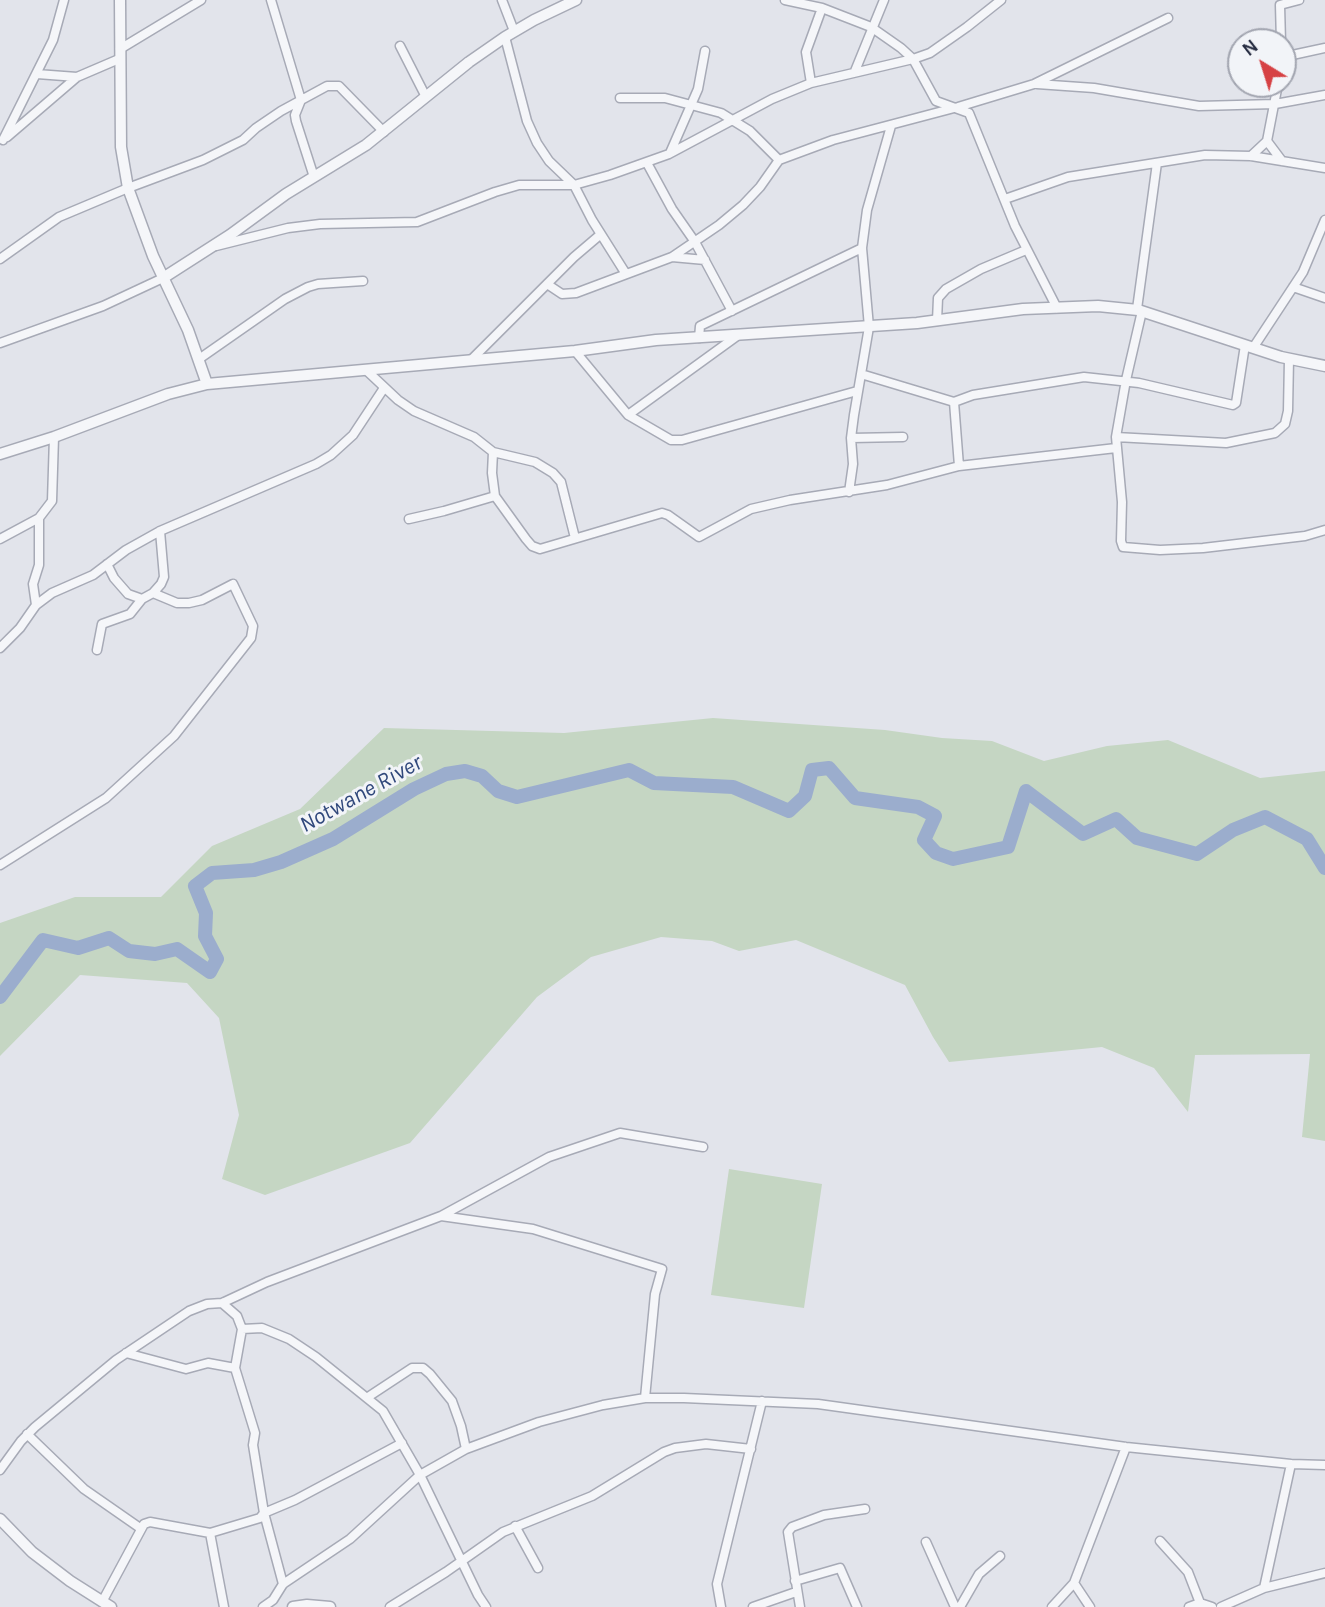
<!DOCTYPE html>
<html>
<head>
<meta charset="utf-8">
<style>
  body { margin:0 }
  #map { position:relative; width:1325px; height:1607px; overflow:hidden; background:#e2e4eb; font-family:Karla,sans-serif }
  canvas { display:block }
  .north { position:absolute; left:1227px; top:28px; width:70px; height:70px; box-sizing:border-box; background:#f2f4f8; border:2px solid #a2a5b0; border-radius:50%; rotate:322deg; font-size:19px; font-weight:700; line-height:28px; text-align:center; color:#292f44 }
  .north::after { content:''; display:block; margin:auto; width:24px; height:32px; background:#d64144; clip-path:polygon(50% 0,100% 100%,50% 72%,0 100%) }
</style>
</head>
<body>
<div id="map">
<canvas width="1325" height="1607"></canvas>
<div class="north">N</div>
</div>
<script>
const g = document.querySelector('canvas').getContext('2d');
g.lineJoin = 'round';
function paint(path, color) { g.fillStyle = color; g.fill(path, 'evenodd'); }
const toPath = rows => new Path2D(rows.map(r => 'M' + r).join(''));
function strokePath(path, color, width, dash) { g.strokeStyle = color; g.lineWidth = width; g.lineCap = dash ? 'butt' : 'round'; g.setLineDash(dash || []); g.stroke(path); }
function drawText(font, color, halo, rows, align = 'center') {
  g.font = font + ' Karla,sans-serif'; g.lineWidth = 6; g.setLineDash([]); g.textBaseline = 'middle'; g.strokeStyle = halo; g.fillStyle = color; for (const [text, x, y, turn = 0] of rows) {
    g.save(); g.translate(x, y); g.rotate((+turn || 0) * Math.PI / 180); g.textAlign = isNaN(turn) ? turn : align; if (halo) g.strokeText(text, 0, 0); g.fillText(text, 0, 0); g.restore();
  }
}
const green = toPath([
  [713,718,885,730,942,738,992,741,1044,761,1107,746,1168,740,1260,778,1325,771,1325,1141,1302,1137,1310,1054,1195,1055,1188,1112,1154,1068,1102,1047,949,1062,933,1037,905,985,796,940,739,951,712,941,661,937,591,957,537,997,410,1143,265,1195,222,1179,239,1115,219,1018,187,983,80,975,0,1056,0,923,75,897,161,897,212,846,300,809,384,728,564,733],
  [729,1169,822,1184,804,1308,711,1295]
]);
const river = toPath([
  [0,997,43,940,78,948,109,938,129,951,155,954,177,949,210,972,217,959,205,936,206,913,195,886,212,873,254,870,281,862,333,839,414,789,446,774,465,771,482,776,498,791,517,797,629,770,654,783,733,787,789,811,805,796,812,770,829,768,855,798,918,807,935,816,924,840,936,853,953,859,1008,847,1026,791,1083,834,1116,819,1137,838,1197,854,1233,830,1265,817,1307,839,1325,868]
]);
const minor = toPath([
  [271,0,301,100,295,115,296,121,314,177],
  [502,0,514,31],
  [785,0,822,8,871,27,901,48,913,59,936,101,969,113,1015,226,1057,308],
  [505,37,527,121,537,143,549,161,574,185,592,220,626,274],
  [1281,42,1280,5,1299,0],
  [400,46,426,97],
  [120,49,201,0],
  [1283,57,1325,48],
  [855,71,884,0],
  [37,74,77,77],
  [811,83,806,52,822,8],
  [1037,84,1094,88,1199,106,1275,104,1325,95],
  [620,98,665,98,721,113,750,131,779,160],
  [7,137,77,77,119,59],
  [3,140,53,40,64,0],
  [1267,141,1282,161],
  [670,153,698,89,705,51],
  [1251,156,1267,141,1278,84],
  [647,163,672,209,695,242,732,311],
  [1005,199,1068,177,1205,155,1251,156,1325,168],
  [216,246,288,228,320,224,417,222,495,192,519,185,574,185,610,175,669,154,772,99,811,83,913,59,930,53,967,27,1001,0],
  [672,257,705,260],
  [0,259,59,217,128,188,203,160,243,140,256,128,281,111,327,86,339,86,384,132],
  [547,284,562,294,576,293,672,257,719,225,743,205,760,187,779,160,833,140,958,107,1034,84,1168,18],
  [1293,287,1325,298],
  [1137,309,1157,163],
  [1142,311,1126,380,1116,437,1122,502,1121,541,1123,547,1160,550,1203,548,1305,536,1325,530],
  [937,321,938,298,946,289,981,269,1026,250],
  [699,338,700,326,862,248],
  [0,343,103,306,163,278],
  [1253,348,1303,272,1325,220],
  [575,351,628,415,671,440,682,440,857,391],
  [199,359,285,299,308,287,318,284,363,281],
  [471,360,574,257,601,234],
  [366,370,398,400,414,411,474,437,493,452,535,462,553,473,561,482,575,538],
  [861,374,954,402,973,395,1084,377,1139,383,1233,405,1236,403,1245,345],
  [954,402,959,466],
  [628,415,737,336],
  [1116,437,1226,443,1275,433,1285,424,1288,411,1289,359],
  [851,438,903,437],
  [493,452,492,473,495,496,526,539,532,546,540,549,662,513,668,515,699,537,751,509,790,500,887,485,959,466,1116,448],
  [849,492,853,464,851,438,854,415,869,327,862,248,867,210,891,126],
  [409,519,444,511,495,496],
  [0,539,39,518,52,501,54,437],
  [107,564,114,578,128,594,142,599,153,593,161,584,164,577,160,531],
  [36,605,52,593,93,575,126,550,160,531,316,464,331,455,353,435,384,388],
  [0,648,20,628,36,605,33,584,39,565,39,518],
  [97,650,102,624,130,614,142,599],
  [0,865,106,798,174,736,251,638,253,626,233,584,202,600,189,603,177,603,153,593],
  [441,1216,549,1157,620,1133,703,1147],
  [222,1303,237,1316,242,1329,235,1368],
  [242,1329,262,1328,289,1339,316,1357,383,1411,420,1475,478,1595,486,1607],
  [126,1353,186,1369,208,1363,235,1368,255,1433,253,1445,264,1513,283,1584],
  [368,1397,412,1368,423,1368,430,1374,452,1401,461,1426,466,1449],
  [27,1434,84,1489,140,1528],
  [0,1470,21,1441,35,1427,116,1360,189,1311,207,1304,222,1303,267,1282,441,1216,533,1229,662,1269,655,1294,645,1398],
  [515,1526,538,1568],
  [1160,1541,1188,1572,1200,1603],
  [926,1542,955,1607],
  [795,1581,840,1568,857,1607],
  [1264,1588,1325,1573],
  [102,1602,144,1524,150,1522,210,1533],
  [224,1607,210,1533,260,1518,264,1513,295,1500,402,1443],
  [263,1607,273,1600,283,1584,350,1539,420,1475,466,1449,539,1422,603,1405,645,1398,684,1398,818,1404,1126,1447,1291,1464,1325,1465],
  [390,1607,446,1572,503,1532,592,1496,664,1452,675,1448,706,1444,751,1449],
  [721,1607,717,1584,762,1401],
  [753,1607,796,1592],
  [800,1607,788,1532,792,1527,824,1515,865,1509],
  [960,1607,979,1574,1000,1556],
  [1052,1607,1074,1583],
  [1090,1607,1074,1583,1126,1447],
  [1189,1607,1200,1603,1212,1607],
  [1221,1607,1264,1588,1291,1464]
]);
const tertiary = toPath([
  [120,0,121,147,128,188,153,256,188,330,207,384],
  [163,278,230,235,286,194,366,145,469,62,505,37,534,20,576,0],
  [0,454,54,437,168,394,207,384,575,351,656,340,917,323,1023,309,1098,306,1138,310,1281,357,1325,366],
  [0,1519,32,1552,70,1581,111,1607],
  [293,1607,307,1605,330,1607]
]);
const waterNames = [
  ["Notwane River",361,794,-29]
];
paint(green, '#c5d6c3');
strokePath(river, '#9badcd', 14);
strokePath(minor, '#a7aab6', 11);
strokePath(tertiary, '#a7aab6', 13);
strokePath(minor, '#f5f6f9', 8);
strokePath(tertiary, '#f5f6f9', 10);
drawText('italic 23px', '#30487b', '#f2f4f8', waterNames);
</script>
</body>
</html>
